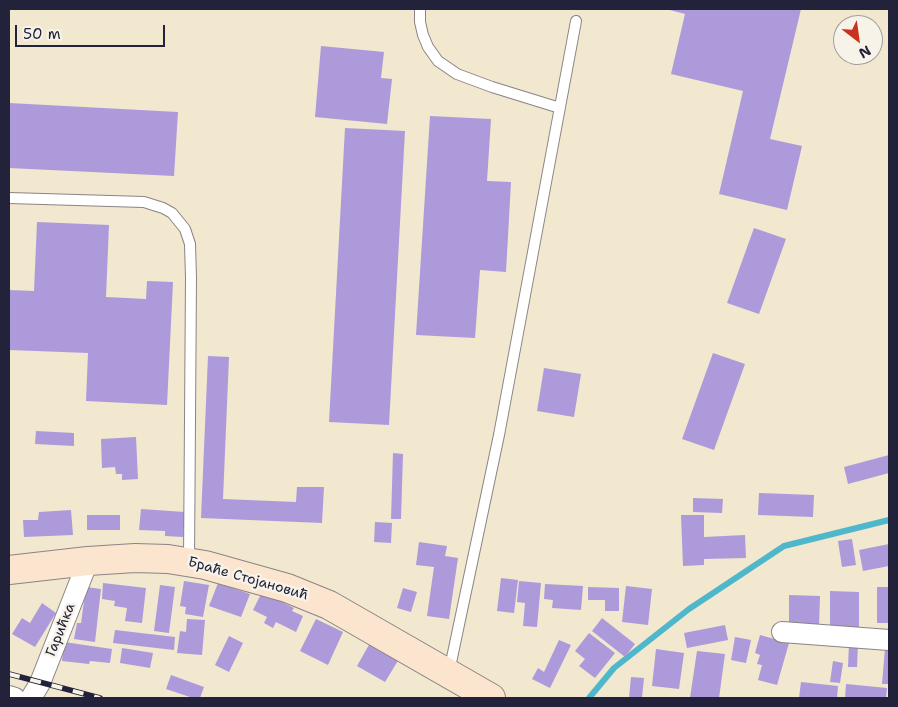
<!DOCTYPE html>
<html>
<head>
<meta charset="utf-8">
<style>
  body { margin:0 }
  #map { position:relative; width:898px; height:707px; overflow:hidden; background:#f2e7cf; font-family:"Shantell Sans",sans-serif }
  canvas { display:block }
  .frame { position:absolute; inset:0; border:10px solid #22223b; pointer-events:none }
  .north { position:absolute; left:833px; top:15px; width:50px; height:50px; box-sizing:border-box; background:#f7f3e8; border:1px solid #a29fa3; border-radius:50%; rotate:150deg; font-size:14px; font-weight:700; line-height:20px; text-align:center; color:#22223b }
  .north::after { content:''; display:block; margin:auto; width:18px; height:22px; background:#c8321e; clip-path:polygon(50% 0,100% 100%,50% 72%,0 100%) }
  .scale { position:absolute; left:15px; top:25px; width:150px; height:22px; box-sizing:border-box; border:2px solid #22223b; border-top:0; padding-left:6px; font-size:15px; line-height:18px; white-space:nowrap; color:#22223b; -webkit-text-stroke:4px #f7f3e8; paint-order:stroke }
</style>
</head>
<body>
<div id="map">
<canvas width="898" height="707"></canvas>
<div class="frame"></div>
<div class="north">N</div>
<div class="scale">50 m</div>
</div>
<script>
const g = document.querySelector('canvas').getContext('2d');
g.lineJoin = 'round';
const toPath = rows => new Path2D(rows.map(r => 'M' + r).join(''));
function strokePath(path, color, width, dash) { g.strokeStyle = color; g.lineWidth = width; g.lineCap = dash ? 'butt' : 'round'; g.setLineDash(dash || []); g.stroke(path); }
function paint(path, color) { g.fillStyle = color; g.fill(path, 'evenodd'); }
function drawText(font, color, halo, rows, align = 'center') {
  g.font = font + ' "Shantell Sans",sans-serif'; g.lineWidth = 5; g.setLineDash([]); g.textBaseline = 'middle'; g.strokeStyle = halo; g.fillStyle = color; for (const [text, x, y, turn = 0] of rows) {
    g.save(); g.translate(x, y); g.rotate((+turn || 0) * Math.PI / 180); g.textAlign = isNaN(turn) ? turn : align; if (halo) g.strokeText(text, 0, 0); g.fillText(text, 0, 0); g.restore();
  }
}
const stream = toPath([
  [589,698,614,668,689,609,784,546,889,520]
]);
const building = toPath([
  [666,9,801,9,770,139,802,146,787,210,719,194,743,91,671,74,685,14],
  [321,46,384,52,381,78,392,79,387,124,315,117],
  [9,103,178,112,174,176,9,168],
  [430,116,491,119,487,181,511,182,506,272,480,270,475,338,416,335],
  [345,128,405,131,389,425,329,422],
  [37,222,109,225,106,297,146,299,147,281,173,282,167,405,86,401,88,353,9,350,9,290,34,291],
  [754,228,786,239,759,314,727,303],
  [713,353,745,364,714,450,682,439],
  [208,356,229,357,223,499,296,502,297,487,324,487,322,523,201,518],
  [544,368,581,374,574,417,537,411],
  [36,431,74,433,74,446,35,444],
  [136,437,138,479,122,480,122,474,116,474,115,467,102,468,101,439],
  [393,453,403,454,401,519,391,519],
  [889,455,889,473,848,484,844,467],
  [759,493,814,495,813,517,758,515],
  [693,498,723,499,722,513,693,512],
  [141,509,185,512,183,537,165,536,165,531,139,530],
  [71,510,73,535,24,537,23,520,38,520,39,512],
  [87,515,120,515,120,530,87,530],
  [681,515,704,515,704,537,745,535,746,558,704,559,704,565,683,566],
  [375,522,392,523,391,543,374,542],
  [852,539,856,565,842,567,838,541],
  [419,542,447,546,445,556,458,558,449,619,427,616,434,567,416,565],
  [889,544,889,566,863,571,859,550],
  [501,578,518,580,514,613,497,611],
  [184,581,209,585,203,617,185,614,186,607,180,606],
  [519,581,541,583,537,627,523,626,525,603,517,602],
  [103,583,146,588,142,623,125,621,127,608,114,606,115,601,102,599],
  [218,583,250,594,241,617,209,606],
  [545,584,583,586,581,610,552,608,553,600,544,599],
  [160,585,175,587,169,633,154,631],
  [626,586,652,589,648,625,622,622],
  [86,587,101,589,95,642,74,639,77,623,81,623],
  [588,587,619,588,619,611,605,611,605,600,588,600],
  [877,587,889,587,889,623,877,623],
  [403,588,417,592,411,612,397,608],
  [830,591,859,592,859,628,830,628],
  [262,592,294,608,292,611,303,616,296,632,276,622,273,628,264,623,267,617,253,610],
  [789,595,820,596,819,626,789,625],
  [42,603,56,613,35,647,12,634,22,618,30,623],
  [602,618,635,644,625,657,592,631],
  [187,619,205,620,202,655,177,653,180,631,186,632],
  [316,619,343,632,328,665,300,651],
  [725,625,728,640,687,648,684,633],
  [115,630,175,637,174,650,113,643],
  [589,633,615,653,595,678,579,666,585,659,575,651],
  [760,635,789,643,777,685,758,680,762,665,757,664,760,655,755,653],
  [229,636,243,643,229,672,215,665],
  [735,637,751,640,746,663,731,660],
  [559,640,571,645,550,688,532,679,538,668,544,672],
  [64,642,112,649,110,663,90,661,89,664,62,661],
  [370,643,399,659,385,682,357,666],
  [849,643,858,643,857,667,848,667],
  [122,648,153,653,150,668,120,663],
  [885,648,889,648,889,684,882,684],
  [656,649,684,653,679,689,652,686],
  [697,651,725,654,719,698,690,698],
  [833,661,843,663,840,683,830,682],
  [171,675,204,687,200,698,193,698,166,689],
  [631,677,644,678,642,698,629,698],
  [801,682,838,686,837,698,799,698],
  [846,684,887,688,886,698,845,698]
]);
const service = toPath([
  [420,9,420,22,423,35,428,47,438,61,457,74,492,87,560,108],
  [9,198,144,202,163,208,172,213,185,229,190,244,191,278,189,560],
  [449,672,499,435,576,21]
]);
const minor = toPath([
  [782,632,889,640],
  [9,696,15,698],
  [31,698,40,683,88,561]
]);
const secondary = toPath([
  [9,570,88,561,135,558,168,559,205,565,287,588,329,605,491,698]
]);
const rail = toPath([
  [9,674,100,698]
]);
const streetNames = [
  ["Браће Стојановић",248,579,16],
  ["Гарићка",61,630,-68]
];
strokePath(stream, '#4eb7cc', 6);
paint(building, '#ad9ada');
strokePath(service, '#8a8485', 12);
strokePath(minor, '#8a8485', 22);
strokePath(secondary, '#8a8485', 30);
strokePath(service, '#fff', 10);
strokePath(minor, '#fff', 20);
strokePath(secondary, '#fce5cf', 28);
strokePath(rail, '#22223b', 5.5);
strokePath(rail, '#f7f3e8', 4, [11]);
drawText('14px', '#22223b', '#f7f3e8', streetNames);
</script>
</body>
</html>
